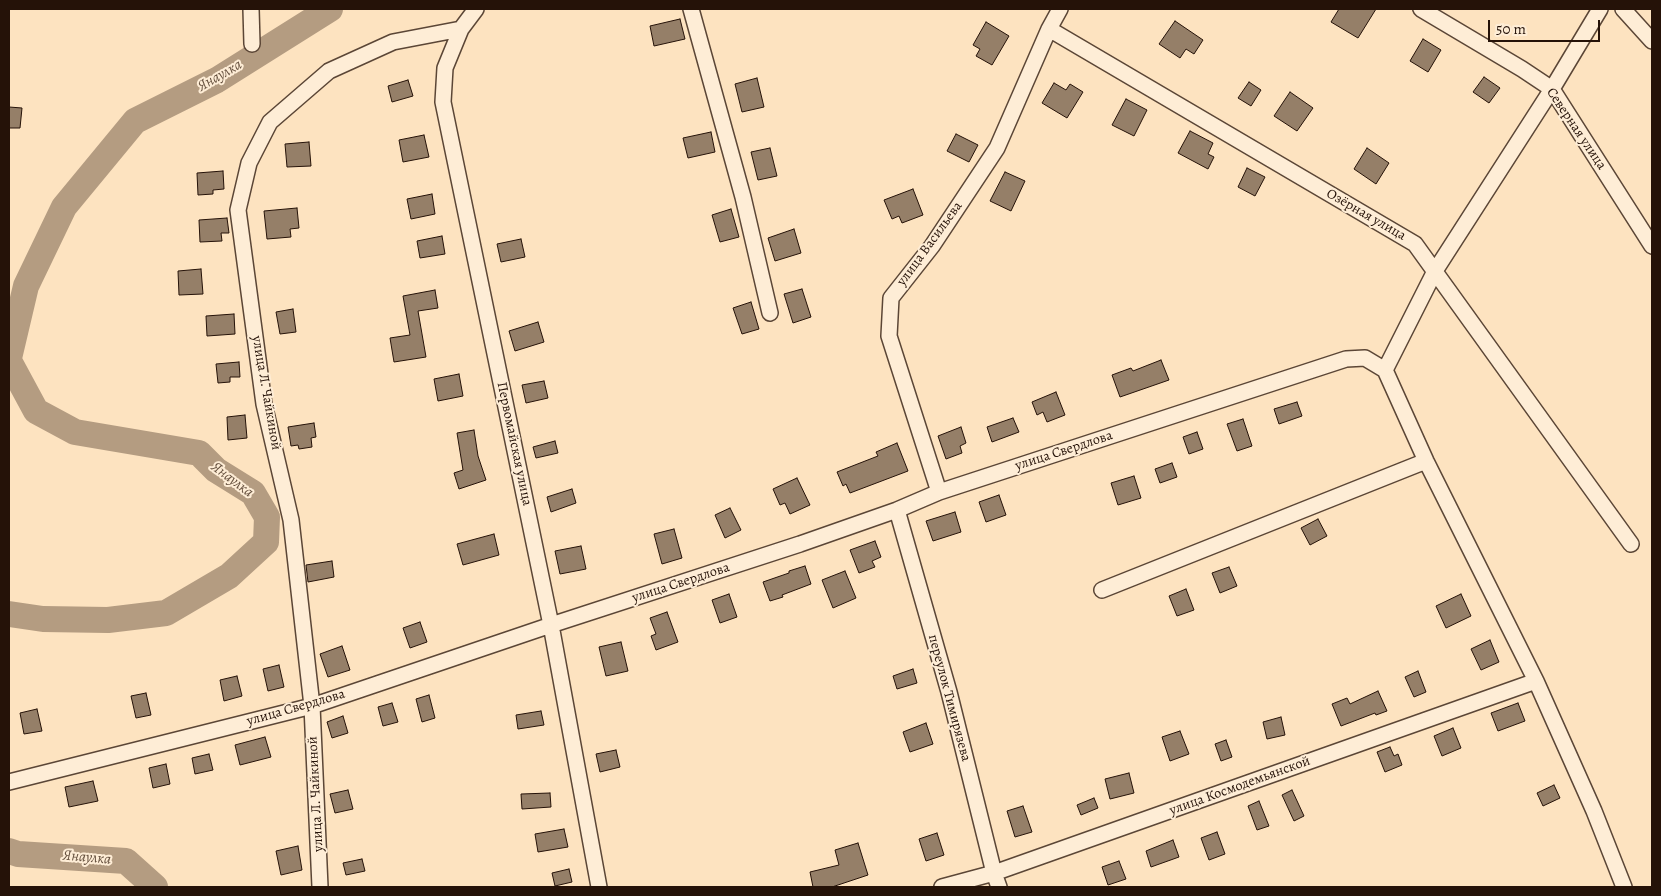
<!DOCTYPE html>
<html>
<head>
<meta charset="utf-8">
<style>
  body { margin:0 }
  #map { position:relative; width:1661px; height:896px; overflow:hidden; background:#fde3c0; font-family:Alegreya,serif }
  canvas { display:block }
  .frame { position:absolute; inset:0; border:10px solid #251208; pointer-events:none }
  .scale { position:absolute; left:1488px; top:20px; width:112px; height:22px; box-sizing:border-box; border:2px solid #251208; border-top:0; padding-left:6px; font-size:15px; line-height:18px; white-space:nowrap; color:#251208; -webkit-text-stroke:4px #feedd6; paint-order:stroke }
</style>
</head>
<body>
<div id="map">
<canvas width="1661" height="896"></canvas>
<div class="frame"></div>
<div class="scale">50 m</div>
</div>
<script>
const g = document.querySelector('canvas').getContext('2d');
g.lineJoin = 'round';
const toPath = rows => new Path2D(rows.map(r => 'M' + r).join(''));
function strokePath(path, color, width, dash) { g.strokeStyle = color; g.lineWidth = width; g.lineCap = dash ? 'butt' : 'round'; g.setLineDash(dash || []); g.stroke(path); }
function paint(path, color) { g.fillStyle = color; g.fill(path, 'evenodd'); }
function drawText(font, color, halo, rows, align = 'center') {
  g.font = font + ' Alegreya,serif'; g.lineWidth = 4; g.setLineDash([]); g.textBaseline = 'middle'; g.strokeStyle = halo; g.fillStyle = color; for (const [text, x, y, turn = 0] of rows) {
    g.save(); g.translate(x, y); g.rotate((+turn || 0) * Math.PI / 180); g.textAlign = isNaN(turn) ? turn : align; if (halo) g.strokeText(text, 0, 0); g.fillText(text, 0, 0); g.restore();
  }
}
const river = toPath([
  [9,358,26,286,64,207,135,121,217,80,330,9],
  [9,361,36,411,75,432,199,453,216,470,253,493,267,517,266,542,229,576,166,613,108,620,43,619,9,614],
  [9,851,18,854,126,861,155,887]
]);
const building = toPath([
  [1339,9,1376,9,1358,38,1331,22,1339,9],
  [680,19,685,39,654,46,650,26,680,19],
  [1175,21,1203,40,1194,54,1186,49,1180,58,1159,44,1175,21],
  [986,22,1009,36,992,65,976,56,980,49,973,45,986,22],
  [1423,39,1441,50,1428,72,1410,61,1423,39],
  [1484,77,1500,88,1489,103,1473,92,1484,77],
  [757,78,764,107,742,112,735,84,757,78],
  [408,80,413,96,392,102,388,86,408,80],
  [1249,82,1261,90,1251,106,1238,98,1249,82],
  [1054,83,1066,90,1070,84,1083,92,1067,118,1042,103,1054,83],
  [1290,92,1313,108,1297,131,1274,116,1290,92],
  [1126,99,1147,110,1134,136,1112,125,1126,99],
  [9,107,22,108,20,128,9,128,9,107],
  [1190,131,1213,143,1208,154,1214,157,1208,169,1178,153,1190,131],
  [711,132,715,152,688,158,683,138,711,132],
  [956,134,978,145,969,162,947,151,956,134],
  [424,135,429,157,403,162,399,140,424,135],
  [309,142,311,166,287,167,285,144,309,142],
  [770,148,777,176,758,180,751,152,770,148],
  [1367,148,1389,163,1376,184,1354,169,1367,148],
  [1247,168,1265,177,1255,196,1238,187,1247,168],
  [223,171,224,189,213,190,213,194,198,195,197,173,223,171],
  [1005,172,1025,181,1011,211,990,201,1005,172],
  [913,189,923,215,902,223,899,216,892,219,884,200,913,189],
  [432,194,435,214,411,219,407,199,432,194],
  [297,208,299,228,290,229,291,237,267,239,264,211,297,208],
  [731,209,739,237,720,242,712,215,731,209],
  [227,218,229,233,221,233,222,241,200,242,199,220,227,218],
  [794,229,801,253,775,261,768,238,794,229],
  [442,236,445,254,420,258,417,241,442,236],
  [521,239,525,257,501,262,497,244,521,239],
  [201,269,203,294,179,295,178,271,201,269],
  [802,289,811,317,793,323,784,294,802,289],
  [435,290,438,308,418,311,426,357,394,362,390,338,410,335,403,296,435,290],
  [751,302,759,329,742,334,733,308,751,302],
  [293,309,296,332,280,334,276,312,293,309],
  [234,314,235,334,207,336,206,316,234,314],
  [538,322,544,342,515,351,509,331,538,322],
  [1161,360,1169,380,1120,397,1112,375,1131,368,1133,371,1161,360],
  [239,362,240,377,230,377,230,382,218,383,216,364,239,362],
  [459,374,463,396,438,401,434,379,459,374],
  [544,381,548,398,526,403,522,385,544,381],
  [1056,392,1065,415,1047,422,1043,412,1037,415,1032,402,1056,392],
  [1297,402,1302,416,1279,424,1274,409,1297,402],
  [245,415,247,438,228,440,227,417,245,415],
  [1013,418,1019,432,992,442,987,427,1013,418],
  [1243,419,1252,446,1237,451,1227,424,1243,419],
  [314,423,316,437,311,438,312,447,299,449,298,445,291,446,288,427,314,423],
  [961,427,966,443,960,446,962,453,946,459,938,436,961,427],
  [474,430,478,456,486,480,459,489,454,473,463,470,457,433,474,430],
  [1197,432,1203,449,1189,454,1183,437,1197,432],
  [555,441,558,453,536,458,533,447,555,441],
  [897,443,908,471,850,493,846,484,843,486,837,472,878,456,876,452,897,443],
  [1172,463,1177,477,1160,483,1155,469,1172,463],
  [1134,476,1141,498,1118,505,1111,483,1134,476],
  [797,478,810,505,790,514,785,503,780,505,773,489,797,478],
  [572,489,576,503,551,512,547,497,572,489],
  [999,495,1006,515,986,522,979,502,999,495],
  [730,508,741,530,725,538,715,515,730,508],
  [955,512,961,532,933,541,926,521,955,512],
  [1318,519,1327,536,1310,545,1301,528,1318,519],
  [674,529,682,558,662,564,654,534,674,529],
  [494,534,499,555,463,565,457,544,494,534],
  [875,541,881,557,872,561,875,567,859,573,850,550,875,541],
  [581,546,586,569,560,574,555,551,581,546],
  [332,561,334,577,308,582,306,565,332,561],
  [805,566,811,584,782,595,783,597,770,601,763,582,789,573,789,571,805,566],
  [1229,567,1237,586,1220,593,1212,573,1229,567],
  [845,571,856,598,833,608,822,580,845,571],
  [1186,589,1194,610,1177,616,1169,596,1186,589],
  [729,594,737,617,720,623,712,600,729,594],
  [1461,594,1471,616,1446,628,1436,606,1461,594],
  [667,612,678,642,656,650,651,636,656,634,650,618,667,612],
  [420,622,427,642,410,648,403,628,420,622],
  [1490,640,1499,662,1481,670,1471,649,1490,640],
  [621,642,628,671,606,676,599,647,621,642],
  [342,646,350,670,328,677,320,654,342,646],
  [279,665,284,687,268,691,263,669,279,665],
  [913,669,917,683,897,689,893,676,913,669],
  [1418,671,1426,692,1414,697,1405,677,1418,671],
  [237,676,242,696,224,701,220,680,237,676],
  [1378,691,1387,711,1376,715,1375,713,1341,726,1332,704,1347,698,1350,704,1378,691],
  [146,693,151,715,136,718,131,696,146,693],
  [429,695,435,718,422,722,416,699,429,695],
  [392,703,398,722,383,726,378,707,392,703],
  [1518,703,1525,721,1498,731,1491,713,1518,703],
  [37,709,42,731,24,734,20,713,37,709],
  [541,711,544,725,518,729,516,715,541,711],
  [343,716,348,733,332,738,327,722,343,716],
  [1281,717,1285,735,1267,739,1263,722,1281,717],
  [926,723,933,744,910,752,903,732,926,723],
  [1453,728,1461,748,1442,756,1434,736,1453,728],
  [1180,731,1189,754,1170,761,1162,737,1180,731],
  [265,737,271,757,240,765,235,745,265,737],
  [1226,740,1232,757,1221,761,1215,744,1226,740],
  [1390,747,1394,756,1398,754,1402,765,1385,772,1377,752,1390,747],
  [616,750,620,767,600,772,596,754,616,750],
  [209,754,213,770,195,774,192,758,209,754],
  [166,764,170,784,153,788,149,768,166,764],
  [1129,773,1134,793,1110,799,1105,779,1129,773],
  [93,781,98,801,69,807,65,787,93,781],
  [1554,785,1560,798,1543,806,1537,793,1554,785],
  [348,790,353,809,335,813,330,794,348,790],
  [1292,790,1304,816,1294,821,1282,795,1292,790],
  [550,793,551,807,522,809,521,794,550,793],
  [1094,798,1098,808,1081,815,1077,805,1094,798],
  [1259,801,1269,826,1257,830,1248,806,1259,801],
  [1023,806,1032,832,1015,837,1007,811,1023,806],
  [564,829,568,847,538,852,535,834,564,829],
  [1217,832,1225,854,1209,860,1201,838,1217,832],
  [937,833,944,855,926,861,919,839,937,833],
  [1173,840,1179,857,1151,867,1146,851,1173,840],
  [858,843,868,875,832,887,813,887,810,872,839,865,835,850,858,843],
  [298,846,302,870,281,875,276,851,298,846],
  [362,859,365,871,346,875,343,863,362,859],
  [1119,861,1126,879,1108,885,1102,867,1119,861],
  [569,869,572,882,555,886,552,873,569,869]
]);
const street = toPath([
  [251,9,252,44],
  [476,9,461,29,445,68,443,102,551,625,599,887],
  [691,9,743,197,770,313],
  [1421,9,1522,69,1552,89,1652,246],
  [1623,9,1652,41],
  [1049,29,1415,244,1631,544],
  [1385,370,1435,271,1552,89,1600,9],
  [939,492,889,336,891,298,932,246,997,148,1049,29,1060,9],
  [897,510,949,692,994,873,999,887],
  [1102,590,1426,461],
  [9,782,312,706,551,625,800,544,897,510,939,492,1346,359,1365,358,1385,370,1426,461,1536,681,1594,811,1624,887],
  [320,887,312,706,291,520,264,404,238,210,249,163,270,122,329,71,393,42,461,29],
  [942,887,994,873,1536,681]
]);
const streetNames = [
  ["Северная улица",1576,129,56],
  ["Озёрная улица",1366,215,30],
  ["улица Васильева",930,244,-54],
  ["улица Л. Чайкиной",266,393,80],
  ["Первомайская улица",514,444,78],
  ["улица Свердлова",1064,451,-18],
  ["улица Свердлова",681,583,-18],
  ["переулок Тимирязева",949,698,75],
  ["улица Свердлова",296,708,-16],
  ["улица Космодемьянской",1240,786,-20],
  ["улица Л. Чайкиной",316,794,-93]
];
const waterNames = [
  ["Янаулка",220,76,-30],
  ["Янаулка",232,480,37],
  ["Янаулка",87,858,5]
];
strokePath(river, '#b49c81', 26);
paint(building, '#957f68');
strokePath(building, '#251208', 1);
strokePath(street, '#5b4636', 18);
strokePath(street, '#feedd6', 15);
drawText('14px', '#251208', '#feedd6', streetNames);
drawText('italic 15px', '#65503e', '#feedd6', waterNames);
</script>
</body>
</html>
